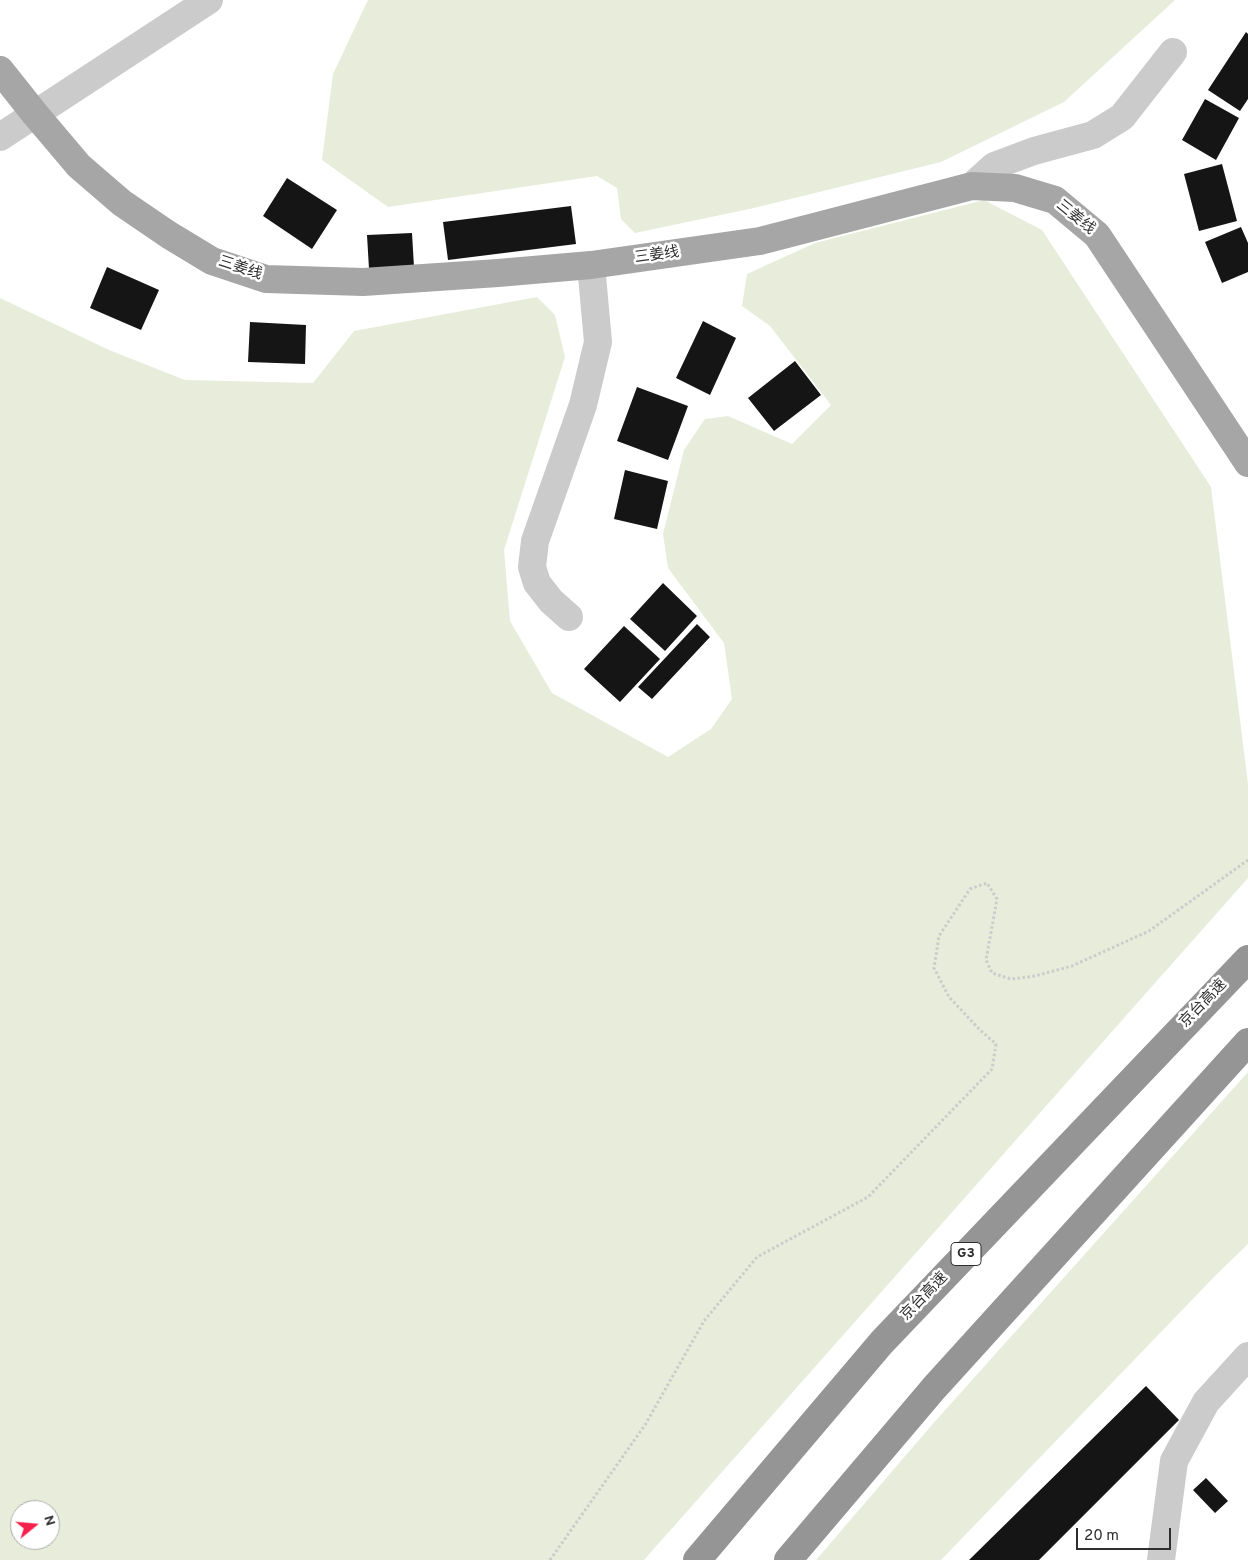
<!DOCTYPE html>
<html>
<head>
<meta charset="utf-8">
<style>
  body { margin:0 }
  #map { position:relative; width:1248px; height:1560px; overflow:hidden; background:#fff; font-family:Overpass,sans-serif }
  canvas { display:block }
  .north { position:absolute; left:10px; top:1500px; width:50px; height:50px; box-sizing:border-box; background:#fff; border:1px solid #ababab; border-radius:50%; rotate:73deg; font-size:14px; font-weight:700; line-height:20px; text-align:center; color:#2e2e2e }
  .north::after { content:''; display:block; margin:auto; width:18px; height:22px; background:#f5204c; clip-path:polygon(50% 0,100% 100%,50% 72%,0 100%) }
  .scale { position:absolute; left:1076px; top:1528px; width:95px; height:22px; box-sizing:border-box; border:2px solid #2e2e2e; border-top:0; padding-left:6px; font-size:15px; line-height:18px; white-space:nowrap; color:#2e2e2e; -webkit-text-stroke:4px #fff; paint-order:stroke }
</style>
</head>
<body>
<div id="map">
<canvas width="1248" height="1560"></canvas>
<div class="north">N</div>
<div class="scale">20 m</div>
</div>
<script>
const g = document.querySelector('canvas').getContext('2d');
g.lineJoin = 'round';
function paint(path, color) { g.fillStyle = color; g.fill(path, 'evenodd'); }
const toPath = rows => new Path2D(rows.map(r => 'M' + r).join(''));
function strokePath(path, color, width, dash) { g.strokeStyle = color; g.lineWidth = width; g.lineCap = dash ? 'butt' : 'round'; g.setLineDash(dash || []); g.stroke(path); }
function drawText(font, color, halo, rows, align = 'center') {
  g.font = font + ' Overpass,"Noto Sans SC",sans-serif'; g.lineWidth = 5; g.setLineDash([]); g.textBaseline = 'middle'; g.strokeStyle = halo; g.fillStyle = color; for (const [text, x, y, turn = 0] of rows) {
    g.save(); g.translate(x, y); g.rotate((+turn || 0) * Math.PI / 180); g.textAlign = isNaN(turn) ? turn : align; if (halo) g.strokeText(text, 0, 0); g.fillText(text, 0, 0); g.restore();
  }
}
const green = toPath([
  [368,0,1175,0,1064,102,941,162,754,208,635,233,621,219,617,188,597,176,388,207,322,160,333,74],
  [984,200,1042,230,1211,487,1248,784,1248,878,644,1560,0,1560,0,298,109,350,185,380,313,383,354,331,537,297,555,315,565,357,504,550,510,621,552,693,668,757,711,729,732,699,724,643,668,568,663,534,684,450,705,419,728,416,792,444,831,405,770,326,742,306,747,274,815,243],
  [20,1510,50,1510,50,1540,20,1540],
  [1248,1072,1248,1244,1217,1274,941,1560,816,1560,930,1427]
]);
const building = toPath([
  [1246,32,1248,34,1248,99,1240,111,1208,90],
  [1205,99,1239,118,1216,160,1182,140],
  [1222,164,1237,221,1199,231,1184,174],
  [287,178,337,210,312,249,263,216],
  [571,206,576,244,448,260,443,222],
  [1241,227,1248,243,1248,272,1222,283,1205,242],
  [412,233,414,267,369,269,367,235],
  [107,267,159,290,141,330,90,308],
  [703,321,736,338,710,395,676,378],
  [250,322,306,325,305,364,248,362],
  [795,361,821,395,774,431,748,398],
  [637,387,688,406,668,460,617,441],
  [625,470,668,481,657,529,614,519],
  [663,583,697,616,665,651,630,619],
  [697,624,710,637,652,699,638,687],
  [624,626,660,659,620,702,584,669],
  [1146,1386,1179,1420,1039,1560,969,1560],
  [1206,1478,1228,1501,1215,1513,1193,1490]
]);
const path = toPath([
  [550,1560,645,1425,704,1321,757,1257,868,1197,992,1069,996,1044,980,1030,949,997,934,968,939,936,970,889,987,883,997,899,986,960,992,973,1011,979,1035,976,1072,966,1149,931,1248,860]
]);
const minor = toPath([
  [0,137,209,0],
  [972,186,994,166,1034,151,1093,135,1122,117,1173,52],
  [569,617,551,601,537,583,532,567,535,541,583,405,598,342,591,265],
  [1161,1560,1174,1461,1206,1402,1248,1356]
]);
const major = toPath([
  [0,70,35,114,79,166,122,203,169,235,212,261,266,279,363,282,498,273,591,265,760,241,972,186,1015,188,1055,200,1097,235,1248,463]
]);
const highway = toPath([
  [697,1560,882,1342,1248,959],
  [788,1560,934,1388,1248,1042]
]);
const shields = [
  [966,1254,30]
];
const shieldNames = [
  ["G3",966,1254]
];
const streetNames = [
  ["三姜线",1075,218,39],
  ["三姜线",657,256,-8],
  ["三姜线",240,269,18],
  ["京台高速",1204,1004,-46],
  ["京台高速",925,1297,-46]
];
paint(green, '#e7edda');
paint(building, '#151515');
strokePath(path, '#cbcbcb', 3, [2.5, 2.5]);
strokePath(minor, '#cbcbcb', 28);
strokePath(major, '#a6a6a6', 28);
strokePath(highway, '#959595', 28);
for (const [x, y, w] of shields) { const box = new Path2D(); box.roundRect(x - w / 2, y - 11.5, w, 23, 4); g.fillStyle = '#fff'; g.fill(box); strokePath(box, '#2e2e2e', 1); }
drawText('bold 14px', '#2e2e2e', null, shieldNames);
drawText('15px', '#2e2e2e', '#fff', streetNames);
</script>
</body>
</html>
